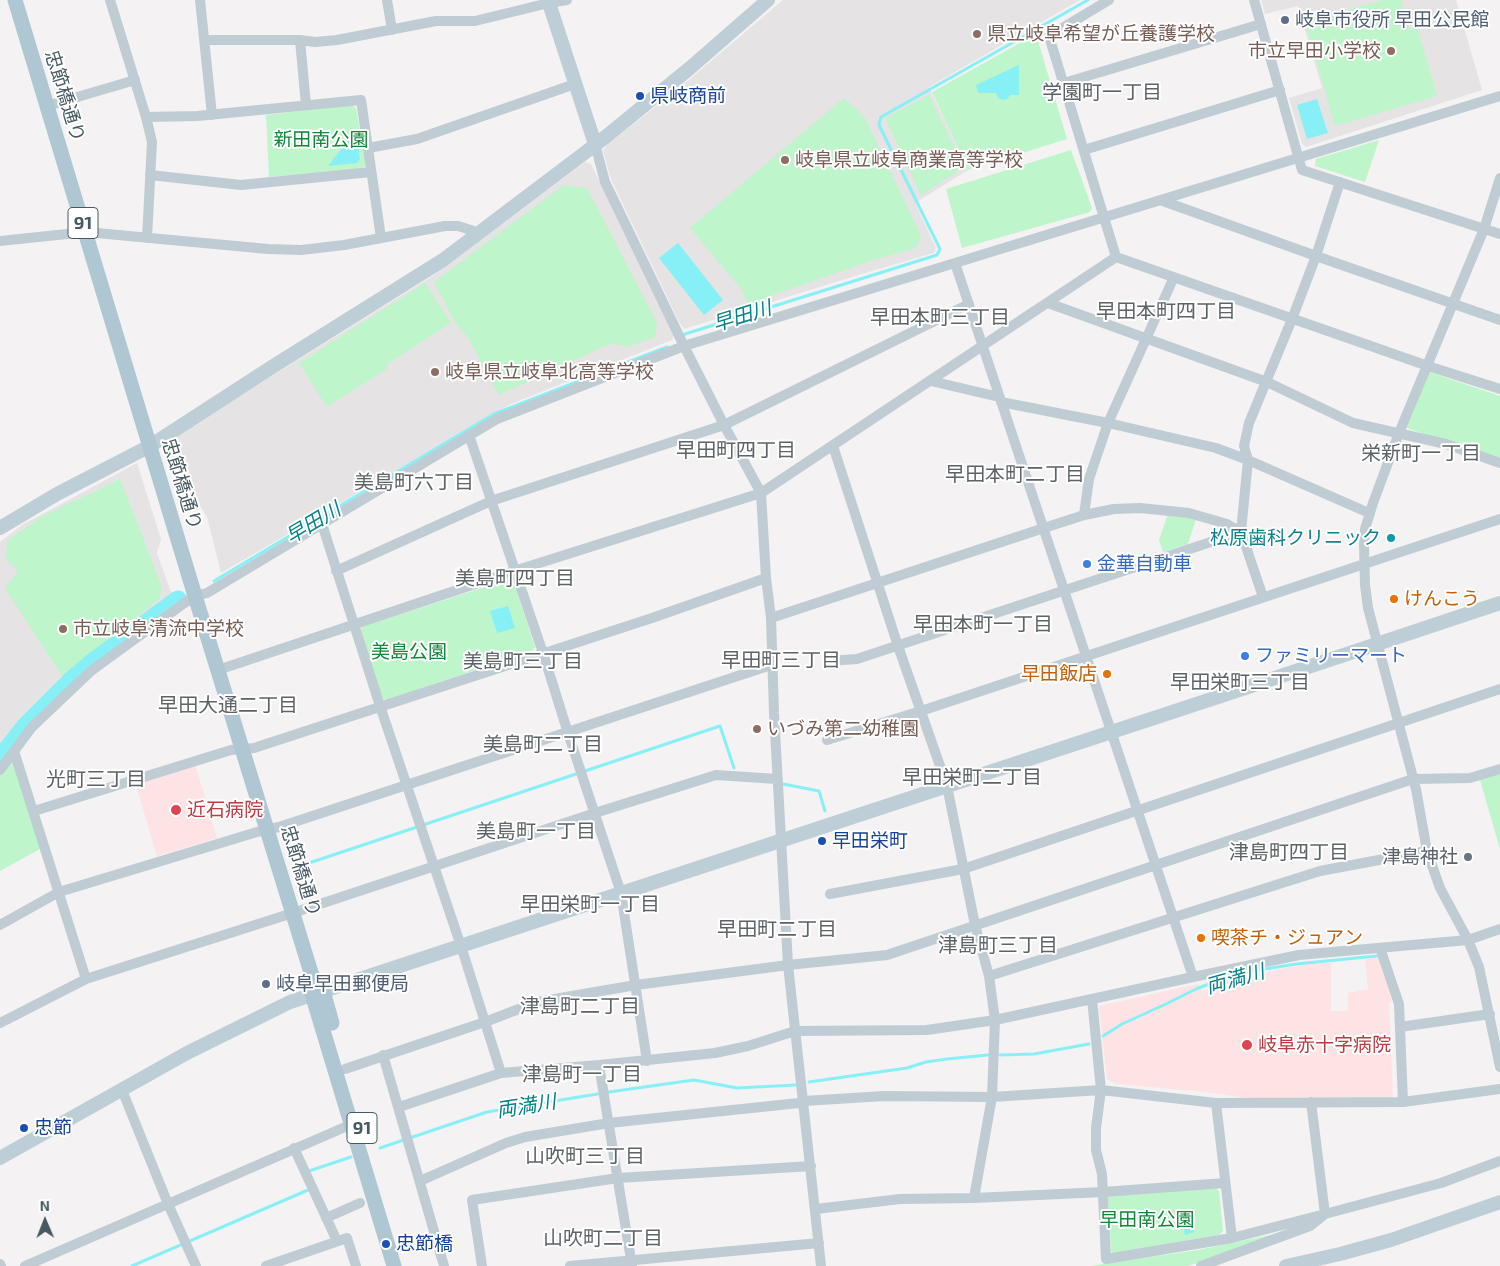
<!DOCTYPE html>
<html>
<head>
<meta charset="utf-8">
<style>
  body { margin:0 }
  #map { position:relative; width:1500px; height:1266px; overflow:hidden; background:#f4f2f2; font-family:"Exo 2",sans-serif }
  canvas { display:block }
  .north { position:absolute; left:20px; top:1196px; width:50px; height:50px; -webkit-text-stroke:4px #fff; paint-order:stroke; rotate:359deg; font-size:14px; font-weight:700; line-height:20px; text-align:center; color:#475a62 }
  .north::after { content:''; display:block; margin:auto; width:18px; height:22px; background:#475a62; clip-path:polygon(50% 0,100% 100%,50% 72%,0 100%) }
</style>
</head>
<body>
<div id="map">
<canvas width="1500" height="1266"></canvas>
<div class="north">N</div>
</div>
<script>
const g = document.querySelector('canvas').getContext('2d');
g.lineJoin = 'round';
function paint(path, color) { g.fillStyle = color; g.fill(path, 'evenodd'); }
const toPath = rows => new Path2D(rows.map(r => 'M' + r).join(''));
function strokePath(path, color, width, dash) { g.strokeStyle = color; g.lineWidth = width; g.lineCap = dash ? 'butt' : 'round'; g.setLineDash(dash || []); g.stroke(path); }
function drawText(font, color, halo, rows, align = 'center') {
  g.font = font + ' "Exo 2","Noto Sans JP",sans-serif'; g.lineWidth = 4; g.setLineDash([]); g.textBaseline = 'middle'; g.strokeStyle = halo; g.fillStyle = color; for (const [text, x, y, turn = 0] of rows) {
    g.save(); g.translate(x, y); g.rotate((+turn || 0) * Math.PI / 180); g.textAlign = isNaN(turn) ? turn : align; if (halo) g.strokeText(text, 0, 0); g.fillText(text, 0, 0); g.restore();
  }
}
const education = toPath([
  [783,0,1080,0,929,87,968,170,915,203,936,248,934,253,865,273,684,329,679,322,611,179,603,151,607,145,678,89],
  [1261,0,1456,0,1482,90,1306,147,1302,144,1289,98,1322,88,1298,6,1265,14],
  [585,162,591,164,674,335,672,340,511,404,221,573,207,517,188,486,172,438,431,277],
  [137,463,161,539,157,553,172,595,79,663,16,728,0,750,0,542,22,525]
]);
const medical = toPath([
  [195,764,217,838,157,856,135,782],
  [1378,958,1392,1001,1389,1004,1393,1097,1249,1098,1204,1092,1116,1084,1107,1079,1099,1006,1198,984,1202,991,1236,978,1311,963,1331,963,1331,1011,1348,1011,1348,993,1368,989,1365,959]
]);
const green = toPath([
  [1383,0,1401,0,1409,29,1417,27,1437,96,1335,126,1305,22],
  [1036,34,1067,139,968,170,932,92],
  [929,95,964,167,921,195,885,118],
  [844,98,864,116,921,236,916,248,873,260,748,304,742,290,690,228],
  [352,105,356,108,366,165,363,168,269,177,266,115],
  [1379,140,1365,182,1315,166,1316,159],
  [1071,150,1092,208,1090,212,962,248,946,189],
  [564,185,587,188,657,323,655,337,627,347,612,343,499,395,467,336,456,324,434,282],
  [425,283,451,323,386,365,388,368,327,407,299,363],
  [1429,372,1500,396,1500,461,1407,428],
  [120,479,162,587,159,599,62,676,5,588,18,571,6,559,7,541,41,517],
  [1168,514,1196,519,1188,544,1163,552,1159,540],
  [509,579,513,580,535,647,532,651,386,700,382,698,360,631,362,627],
  [17,753,40,849,0,871,0,773],
  [1500,774,1500,849,1480,780],
  [1215,1188,1219,1191,1223,1231,1219,1235,1114,1253,1111,1251,1108,1197,1111,1195],
  [1275,1234,1208,1260,1187,1266,1090,1266,1198,1250]
]);
const water = toPath([
  [1019,65,1019,95,1010,95,1007,99,1003,100,998,98,996,93,978,93,976,85],
  [1317,99,1328,133,1307,139,1297,105],
  [356,130,360,159,357,163,328,166],
  [678,243,723,300,704,315,659,258],
  [508,606,515,628,497,633,490,611],
  [1190,1214,1192,1217,1194,1232,1185,1235,1182,1221,1184,1220,1183,1215]
]);
const stream = toPath([
  [682,337,685,334,937,255,940,249,879,125,881,117,1088,0],
  [214,581,494,414,667,347],
  [783,784,819,791,825,811],
  [300,866,720,726,734,768],
  [1103,1036,1122,1024,1166,1004,1196,989,1222,979,1253,971,1296,964,1377,956],
  [1000,1055,1034,1054,1089,1044],
  [809,1082,907,1068,926,1062,947,1059,988,1055],
  [380,1148,487,1112,616,1091,694,1080,737,1088,796,1085],
  [309,1171,351,1157],
  [132,1266,308,1190]
]);
const river = toPath([
  [0,759,26,726,72,680,92,663,178,600]
]);
const street = toPath([
  [110,0,146,117,152,142,147,238],
  [200,0,212,115],
  [387,0,392,30],
  [1109,0,1049,36,1116,257],
  [1254,0,1302,170,1500,234],
  [205,40,300,40,315,42,337,40,436,21,475,21,549,3,567,0],
  [300,40,306,105],
  [1064,83,1261,24],
  [47,106,135,80],
  [146,117,197,116,361,100,381,238],
  [595,144,605,182,684,346,724,425,761,493,766,578,771,618,774,713,788,965,821,1266],
  [368,148,417,139,575,84],
  [1084,150,1280,90],
  [150,175,241,185,371,172],
  [1160,200,1316,256,1500,320],
  [0,241,86,232,268,249,301,250,344,245,445,226,458,226,480,233],
  [1116,257,1428,366,1500,389],
  [955,263,1193,977,1092,999,1101,1090,1096,1128,1096,1150,1102,1174,1106,1259,1232,1238,1325,1214,1311,1102],
  [1048,303,1267,382,1353,423,1446,444,1500,463],
  [931,381,999,397],
  [1001,402,1108,423,1216,448,1248,460,1369,513],
  [469,435,543,653,568,733,621,893,647,1061],
  [1084,515,1089,479,1108,423,1174,277],
  [322,524,380,706,461,946,501,1073],
  [336,571,491,501,724,425,969,304],
  [1263,597,1241,532,1248,460,1244,446,1249,423,1292,319,1316,256,1340,182],
  [771,618,1044,528,1084,515,1114,509,1140,508,1189,513,1227,524,1241,532],
  [829,661,857,659,1241,532],
  [218,670,514,571,761,493,1116,257],
  [827,740,921,711,1500,519],
  [14,751,86,979],
  [0,770,32,727,91,671,183,604,195,596,207,593,497,419,684,346,1500,96],
  [34,811,231,750,254,748,652,618,766,578],
  [830,894,963,869,1500,689],
  [0,925,59,892,257,832,279,827,771,665],
  [1500,929,1468,940,1479,967,1500,1067],
  [1380,948,1399,1004,1403,1102,1500,1089],
  [989,976,1320,871,1427,851],
  [1193,977,1299,955,1468,940,1440,888,1427,851,1416,789,1368,608,1365,585,1364,545,1365,529,1373,503,1399,433,1484,229,1500,178],
  [0,1023,86,979,302,910,595,813,716,775,777,779],
  [1400,1027,1490,1014],
  [383,1055,444,1266],
  [599,1065,632,1266],
  [345,1069,485,1022,537,1002,636,985,788,965,887,955,1413,779,1470,778,1500,769],
  [122,1090,168,1204,196,1266],
  [1216,1103,1232,1238],
  [399,1107,501,1073,599,1065,715,1053,748,1046,795,1031,927,1030,995,1020,1092,999],
  [294,1148,337,1241],
  [420,1181,506,1143,525,1137,609,1123,799,1103,804,1101,884,1096,992,1097,1101,1090,1216,1103,1403,1102],
  [974,1198,1103,1192,1225,1183],
  [816,1209,900,1199,974,1198,992,1097,995,1020,989,976,975,925,947,786,898,646,833,446],
  [326,1218,360,1203],
  [0,1264,1,1266],
  [25,1266,352,1124],
  [266,1266,347,1238,356,1266],
  [482,1266,472,1200,618,1178,811,1166],
  [570,1266,819,1243],
  [1201,1266,1310,1226,1325,1214,1441,1183,1500,1161]
]);
const secondary = toPath([
  [548,0,595,144],
  [0,528,57,494,150,446,272,367,443,260,603,139,690,68,768,0],
  [0,1158,187,1053,290,1002,1227,694,1500,603],
  [1286,1266,1340,1254,1391,1240,1500,1202]
]);
const primary = toPath([
  [15,0,195,596,313,979,312,994,394,1266],
  [313,979,323,991,332,1023]
]);
const markers = [
  [1285,20,5,"#5c6f8a"],
  [977,34,5,"#8d6e63"],
  [1391,51,5,"#8d6e63"],
  [640,96,5,"#1a4fb4"],
  [785,160,5,"#8d6e63"],
  [435,372,5,"#8d6e63"],
  [1391,538,5,"#0f9aa8"],
  [1087,564,5,"#3f7fe0"],
  [1394,599,5,"#e8710a"],
  [63,629,5,"#8d6e63"],
  [1245,656,5,"#3f7fe0"],
  [1107,674,5,"#e8710a"],
  [757,729,5,"#8d6e63"],
  [176,810,6,"#e0444e"],
  [822,841,5,"#1a4fb4"],
  [1468,857,5,"#6b7280"],
  [1201,938,5,"#e8710a"],
  [266,984,5,"#5c6f8a"],
  [1247,1045,6,"#e0444e"],
  [24,1128,5,"#1a4fb4"],
  [386,1244,5,"#1a4fb4"]
];
const shields = [
  [83,223,30],
  [362,1128,30]
];
const shieldNames = [
  ["91",83,223],
  ["91",362,1128]
];
const serviceNames = [
  ["岐阜市役所 早田公民館",1295,20],
  ["岐阜早田郵便局",276,984]
];
const educationNames = [
  ["県立岐阜希望が丘養護学校",987,34],
  ["市立早田小学校",1381,51,"right"],
  ["岐阜県立岐阜商業高等学校",795,160],
  ["岐阜県立岐阜北高等学校",445,372],
  ["市立岐阜清流中学校",73,629],
  ["いづみ第二幼稚園",767,729]
];
const streetNames = [
  ["忠節橋通り",65,96,73],
  ["忠節橋通り",182,484,73],
  ["忠節橋通り",301,871,73]
];
const transitNames = [
  ["県岐商前",650,96],
  ["早田栄町",832,841],
  ["忠節",34,1128],
  ["忠節橋",396,1244]
];
const parkNames = [
  ["新田南公園",321,140],
  ["美島公園",409,652],
  ["早田南公園",1147,1220]
];
const cultureNames = [
  ["松原歯科クリニック",1381,538]
];
const shopNames = [
  ["金華自動車",1097,564],
  ["ファミリーマート",1255,656]
];
const foodNames = [
  ["けんこう",1404,599],
  ["早田飯店",1097,674,"right"],
  ["喫茶チ・ジュアン",1211,938]
];
const healthNames = [
  ["近石病院",187,810],
  ["岐阜赤十字病院",1258,1045]
];
const worshipNames = [
  ["津島神社",1458,857]
];
const neighbourhoodNames = [
  ["学園町一丁目",1102,92],
  ["早田本町四丁目",1166,311],
  ["早田本町三丁目",940,317],
  ["早田町四丁目",736,450],
  ["栄新町一丁目",1421,453],
  ["早田本町二丁目",1015,474],
  ["美島町六丁目",414,482],
  ["美島町四丁目",515,578],
  ["早田本町一丁目",983,624],
  ["早田町三丁目",781,660],
  ["美島町三丁目",523,661],
  ["早田栄町三丁目",1240,682],
  ["早田大通二丁目",228,705],
  ["美島町二丁目",543,744],
  ["早田栄町二丁目",972,777],
  ["光町三丁目",96,779],
  ["美島町一丁目",536,831],
  ["津島町四丁目",1289,852],
  ["早田栄町一丁目",590,904],
  ["早田町二丁目",777,929],
  ["津島町三丁目",998,945],
  ["津島町二丁目",580,1006],
  ["津島町一丁目",582,1074],
  ["山吹町三丁目",585,1156],
  ["山吹町二丁目",603,1238]
];
const waterNames = [
  ["早田川",742,316,-17],
  ["早田川",313,523,-31],
  ["両満川",1235,979,-16],
  ["両満川",526,1106,-9]
];
paint(education, '#e6e3e4');
paint(medical, '#fee3e4');
paint(green, '#bef5ca');
paint(water, '#86f0f6');
strokePath(stream, '#86f0f6', 3);
strokePath(river, '#86f0f6', 19);
strokePath(street, '#bfccd3', 10);
strokePath(secondary, '#beced7', 14);
strokePath(primary, '#afc7d3', 15);
for (const [x, y, r, color] of markers) { const dot = new Path2D(); dot.arc(x, y, r, 0, 2 * Math.PI); g.fillStyle = color; g.fill(dot); strokePath(dot, '#fff', 2); }
for (const [x, y, w] of shields) { const box = new Path2D(); box.roundRect(x - w / 2, y - 15.5, w, 31, 4); g.fillStyle = '#fff'; g.fill(box); strokePath(box, '#475a62', 1); }
drawText('bold 18px', '#475a62', null, shieldNames);
drawText('19px', '#4e5e75', '#fff', serviceNames, 'left');
drawText('19px', '#785e54', '#fff', educationNames, 'left');
drawText('19px', '#475a62', '#fff', streetNames);
drawText('19px', '#164399', '#fff', transitNames, 'left');
drawText('19px', '#0d8838', '#fff', parkNames);
drawText('19px', '#0d838f', '#fff', cultureNames, 'right');
drawText('19px', '#366cbe', '#fff', shopNames, 'left');
drawText('19px', '#c56008', '#fff', foodNames, 'left');
drawText('19px', '#be3a42', '#fff', healthNames, 'left');
drawText('19px', '#5b616d', '#fff', worshipNames, 'right');
drawText('20px', '#5d6468', '#fff', neighbourhoodNames);
drawText('italic 20px', '#058289', '#fff', waterNames);
</script>
</body>
</html>
